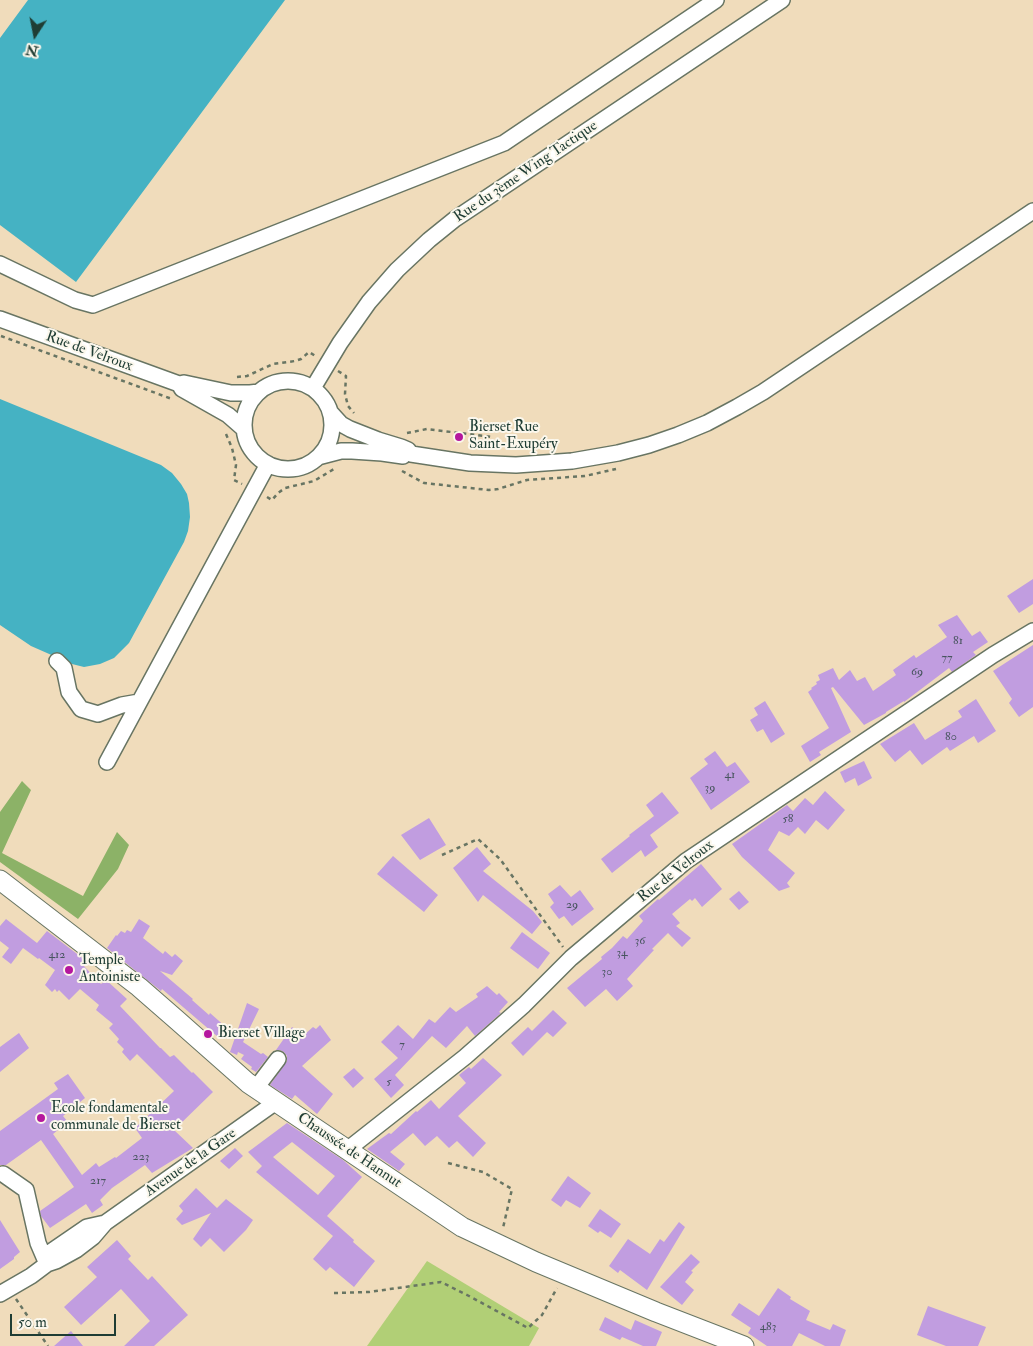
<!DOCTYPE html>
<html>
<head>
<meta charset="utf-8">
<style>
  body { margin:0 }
  #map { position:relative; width:1033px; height:1346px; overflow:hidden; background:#f0dcbb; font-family:"IM FELL Double Pica",serif }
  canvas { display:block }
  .north { position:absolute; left:10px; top:10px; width:50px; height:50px; -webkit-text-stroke:4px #fbf7ec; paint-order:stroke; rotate:191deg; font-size:14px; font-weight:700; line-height:20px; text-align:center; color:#1f3d34 }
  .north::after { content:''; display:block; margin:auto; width:18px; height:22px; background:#1f3d34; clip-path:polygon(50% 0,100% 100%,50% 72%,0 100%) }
  .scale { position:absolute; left:10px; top:1314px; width:106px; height:22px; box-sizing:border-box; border:2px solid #1f3d34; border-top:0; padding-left:6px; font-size:15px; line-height:18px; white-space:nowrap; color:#1f3d34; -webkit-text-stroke:4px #fbf7ec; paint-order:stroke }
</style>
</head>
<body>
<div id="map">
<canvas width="1033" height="1346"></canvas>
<div class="north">N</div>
<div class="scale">50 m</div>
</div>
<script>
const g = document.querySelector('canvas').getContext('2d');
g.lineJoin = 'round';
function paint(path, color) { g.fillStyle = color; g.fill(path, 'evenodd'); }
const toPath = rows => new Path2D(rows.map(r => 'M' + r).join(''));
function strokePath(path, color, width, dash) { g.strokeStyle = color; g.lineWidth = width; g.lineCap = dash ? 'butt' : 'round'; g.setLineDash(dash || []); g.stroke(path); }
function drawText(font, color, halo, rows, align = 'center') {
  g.font = font + ' "IM FELL Double Pica",serif'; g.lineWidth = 4; g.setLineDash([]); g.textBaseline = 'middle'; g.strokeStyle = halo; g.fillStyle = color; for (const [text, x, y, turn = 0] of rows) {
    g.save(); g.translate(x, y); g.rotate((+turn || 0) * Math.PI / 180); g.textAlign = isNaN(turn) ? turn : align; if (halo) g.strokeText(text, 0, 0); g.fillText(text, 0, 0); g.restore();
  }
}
const green = toPath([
  [427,1261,539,1328,529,1346,367,1346]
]);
const forest = toPath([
  [22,781,31,790,2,853,83,896,117,832,129,845,118,869,78,919,0,862,0,812]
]);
const water = toPath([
  [28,0,285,0,76,282,0,225,0,38],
  [0,399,161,465,172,473,181,484,187,494,189,503,190,517,188,531,184,542,129,643,114,658,100,664,84,667,72,664,31,646,0,625]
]);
const building = toPath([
  [1033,579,1033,604,1019,613,1007,596],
  [957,615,972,636,980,631,988,642,973,652,976,655,952,672,949,668,904,702,904,701,886,712,886,713,864,725,833,687,831,688,851,732,819,752,821,755,810,762,801,746,829,728,808,692,812,689,811,688,817,684,816,682,820,680,818,675,833,668,839,680,850,670,857,681,865,677,873,691,896,675,893,670,914,655,916,658,947,637,938,625],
  [1033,645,1033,707,1019,717,1009,703,1012,699,993,671],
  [976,699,996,731,978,743,974,736,950,751,947,747,922,765,910,750,895,762,880,744,914,723,925,740,962,717,958,711],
  [765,701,785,734,771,743,763,729,757,732,750,720,758,715,754,708],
  [715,751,727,767,735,762,750,782,711,810,690,778,708,764,704,759],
  [864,761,872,778,858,786,855,778,845,783,840,772],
  [825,791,845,810,828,830,816,820,805,834,798,827,789,836,779,831,768,850,795,873,787,883,790,887,779,891,742,857,732,844,787,805,793,811,805,798,813,805],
  [662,792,679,813,650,835,658,847,645,857,641,850,612,873,601,859,630,836,629,835,654,816,646,805],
  [429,818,446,845,420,860,401,835],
  [477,847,491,864,483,871,533,911,542,922,532,934,483,895,478,902,453,868],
  [393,856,438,895,424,912,377,874],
  [701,864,722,889,702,907,695,898,692,901,690,899,672,914,680,923,676,926,691,938,682,947,668,933,652,949,654,950,627,979,633,986,617,1001,606,989,585,1007,567,988,602,959,601,957,612,948,623,936,627,939,643,921,639,916,658,899,659,900],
  [560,885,571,897,580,890,594,909,572,926,564,916,559,919,550,907,554,903,548,894],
  [739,891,749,902,739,910,729,899],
  [6,919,37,943,47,931,85,960,82,964,101,984,106,980,127,999,120,1006,160,1048,161,1048,170,1057,174,1055,192,1073,193,1072,213,1092,174,1130,193,1148,152,1173,145,1165,112,1188,100,1200,103,1205,92,1213,86,1204,50,1228,41,1216,40,1211,74,1187,41,1140,6,1165,0,1165,0,1131,58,1089,54,1083,68,1074,85,1098,63,1116,68,1122,53,1134,82,1175,96,1163,99,1167,115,1157,116,1158,142,1138,135,1128,174,1091,137,1054,130,1061,122,1052,124,1049,117,1042,119,1039,109,1028,113,1024,96,1010,99,1005,80,989,69,1000,59,990,57,992,55,989,52,992,45,985,55,970,39,958,38,959,23,948,11,964,2,957,9,948,0,941,0,926],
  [139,919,150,926,143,938,163,954,165,951,172,957,175,954,183,961,172,975,160,971,193,999,192,1000,209,1015,210,1013,227,1028,218,1037,162,989,161,991,107,948,116,935,117,936,121,931,125,933,127,930,131,932],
  [522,932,550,953,538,969,510,948],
  [487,986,497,995,499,993,508,1002,499,1012,501,1013,475,1036,467,1026,446,1048,432,1036,395,1075,404,1085,391,1098,374,1079,398,1058,381,1042,398,1025,413,1039,429,1019,435,1023,450,1007,456,1012,478,997,476,994],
  [247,1003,259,1009,243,1042,261,1054,263,1053,268,1057,256,1072,251,1069,252,1067,241,1059,244,1055,238,1052,237,1055,230,1052],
  [553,1010,567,1023,553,1037,547,1032,523,1056,511,1043,528,1027,532,1031],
  [320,1025,331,1040,302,1066,333,1094,317,1114,295,1095,292,1099,270,1085,287,1061,287,1056,284,1052,280,1050,276,1050,292,1027,304,1035,313,1027,316,1029],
  [19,1033,29,1048,0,1072,0,1047],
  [483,1058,502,1075,458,1116,486,1143,473,1157,457,1141,449,1148,437,1136,425,1146,413,1133,390,1152,405,1164,399,1171,367,1149,389,1133,391,1134,416,1111,417,1112,431,1100,439,1109,466,1083,459,1075,469,1067,471,1069],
  [354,1068,364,1078,353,1088,343,1077],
  [287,1123,343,1160,362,1177,327,1216,354,1240,353,1242,375,1261,354,1287,330,1267,326,1271,313,1259,333,1236,256,1172,262,1166,248,1152],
  [292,1142,335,1176,318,1195,273,1157],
  [235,1148,243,1156,229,1169,220,1161],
  [568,1176,591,1193,580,1208,566,1200,561,1207,551,1200],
  [196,1188,217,1208,226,1199,253,1220,246,1230,224,1252,210,1238,201,1247,193,1239,211,1213,182,1225,176,1219,183,1211,179,1206],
  [600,1209,621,1224,611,1238,600,1231,598,1233,588,1226],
  [0,1220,20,1252,14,1257,14,1259,0,1269],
  [679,1222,685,1227,647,1290,620,1270,618,1273,609,1266,628,1239,650,1254,660,1239,664,1242],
  [117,1240,131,1256,128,1259,148,1280,152,1276,188,1315,154,1346,124,1346,150,1321,121,1289,81,1325,64,1307,97,1277,87,1267],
  [691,1254,700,1262,691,1271,693,1272,685,1282,694,1290,682,1305,660,1287],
  [778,1288,791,1297,790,1299,810,1311,806,1320,830,1330,833,1324,846,1330,840,1346,825,1346,799,1333,792,1346,767,1346,748,1333,751,1328,731,1315,739,1303,759,1316],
  [928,1306,986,1327,978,1346,946,1346,917,1335],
  [605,1317,631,1330,635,1320,662,1332,656,1346,643,1346,622,1337,620,1340,599,1330],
  [71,1331,83,1346,54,1346]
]);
const path = toPath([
  [1,336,172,399],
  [338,371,346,376,345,394,348,406,354,413],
  [237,377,247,376,273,364,295,361,301,359,309,352,317,357],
  [407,433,427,429,492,437],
  [226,434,232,448,236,465,234,480,242,484],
  [402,471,424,483,489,490,498,489,527,480,585,476,616,469],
  [267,497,272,500,278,493,285,488,314,481,334,469],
  [442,855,478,839,500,859,563,947],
  [448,1163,483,1172,512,1189,503,1228],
  [334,1293,369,1292,441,1282,469,1296,528,1328,542,1315,557,1288],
  [16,1299,48,1346]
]);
const minor = toPath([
  [0,264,75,300,93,305,504,143,716,0],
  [0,319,179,384,182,389,228,415,244,429],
  '244 425a44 44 0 1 1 88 0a44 44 0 1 1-88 0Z',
  [180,384,184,383,231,393,250,393,259,392],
  [313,388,340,343,369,302,397,270,429,240,455,219,479,203,782,0],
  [331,413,341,424,350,429,378,440,401,447,408,450,411,454,470,463,516,465,572,461,618,453,649,445,678,435,707,423,737,407,763,392,1033,211],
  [318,457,341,451,352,451,382,453,403,456],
  [57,661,64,668,69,692,81,709,98,714,122,705,139,702],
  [107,762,268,464],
  [256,1088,278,1059],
  [347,1150,465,1057,524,1005,571,958,686,861,993,655,1033,631],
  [3,1174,26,1190,38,1243,47,1264],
  [47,1264,52,1251,87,1227,105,1223],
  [0,1294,31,1276,47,1264,56,1261,76,1250,93,1237,105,1223,276,1102]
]);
const major = toPath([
  [0,880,139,987,178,1021,248,1083,462,1227,536,1262,656,1312,744,1346]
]);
const markers = [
  [459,437,5,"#b5179e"],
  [69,970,5,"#b5179e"],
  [208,1034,5,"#b5179e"],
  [41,1118,5,"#b5179e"]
];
const numberNames = [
  ["81",958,641],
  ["77",947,658],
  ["69",917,672],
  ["80",951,737],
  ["41",730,775],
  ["39",710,788],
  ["58",788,819],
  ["29",572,905],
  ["36",640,941],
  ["34",622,953],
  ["412",57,955],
  ["30",607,972],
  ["7",402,1045],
  ["5",389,1082],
  ["223",141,1157],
  ["217",98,1181],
  ["483",768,1327]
];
const streetNames = [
  ["Rue du 3ème Wing Tactique",526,172,-34],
  ["Rue de Velroux",89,352,20],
  ["Rue de Velroux",676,872,-38],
  ["Chaussée de Hannut",349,1151,34],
  ["Avenue de la Gare",191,1163,-35]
];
const poiNames = [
  ["Bierset Rue",469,428],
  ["Saint-Exupéry",469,445],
  ["Temple",79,961],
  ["Antoiniste",79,978],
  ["Bierset Village",218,1034],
  ["Ecole fondamentale",51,1109],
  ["communale de Bierset",51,1126]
];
paint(green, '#b1cf76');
paint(forest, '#8cb267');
paint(water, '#45b2c3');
paint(building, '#c19de0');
strokePath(minor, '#687563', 18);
strokePath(major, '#687563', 21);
strokePath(path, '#687563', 2.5, [4, 4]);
strokePath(minor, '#fff', 15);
strokePath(major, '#fff', 19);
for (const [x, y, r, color] of markers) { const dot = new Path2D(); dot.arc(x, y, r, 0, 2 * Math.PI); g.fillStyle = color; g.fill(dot); strokePath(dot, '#fbf7ec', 2); }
drawText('12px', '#48555f', null, numberNames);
drawText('15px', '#1f3d34', '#fbf7ec', streetNames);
drawText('15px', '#1f3d34', '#fbf7ec', poiNames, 'left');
</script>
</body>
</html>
